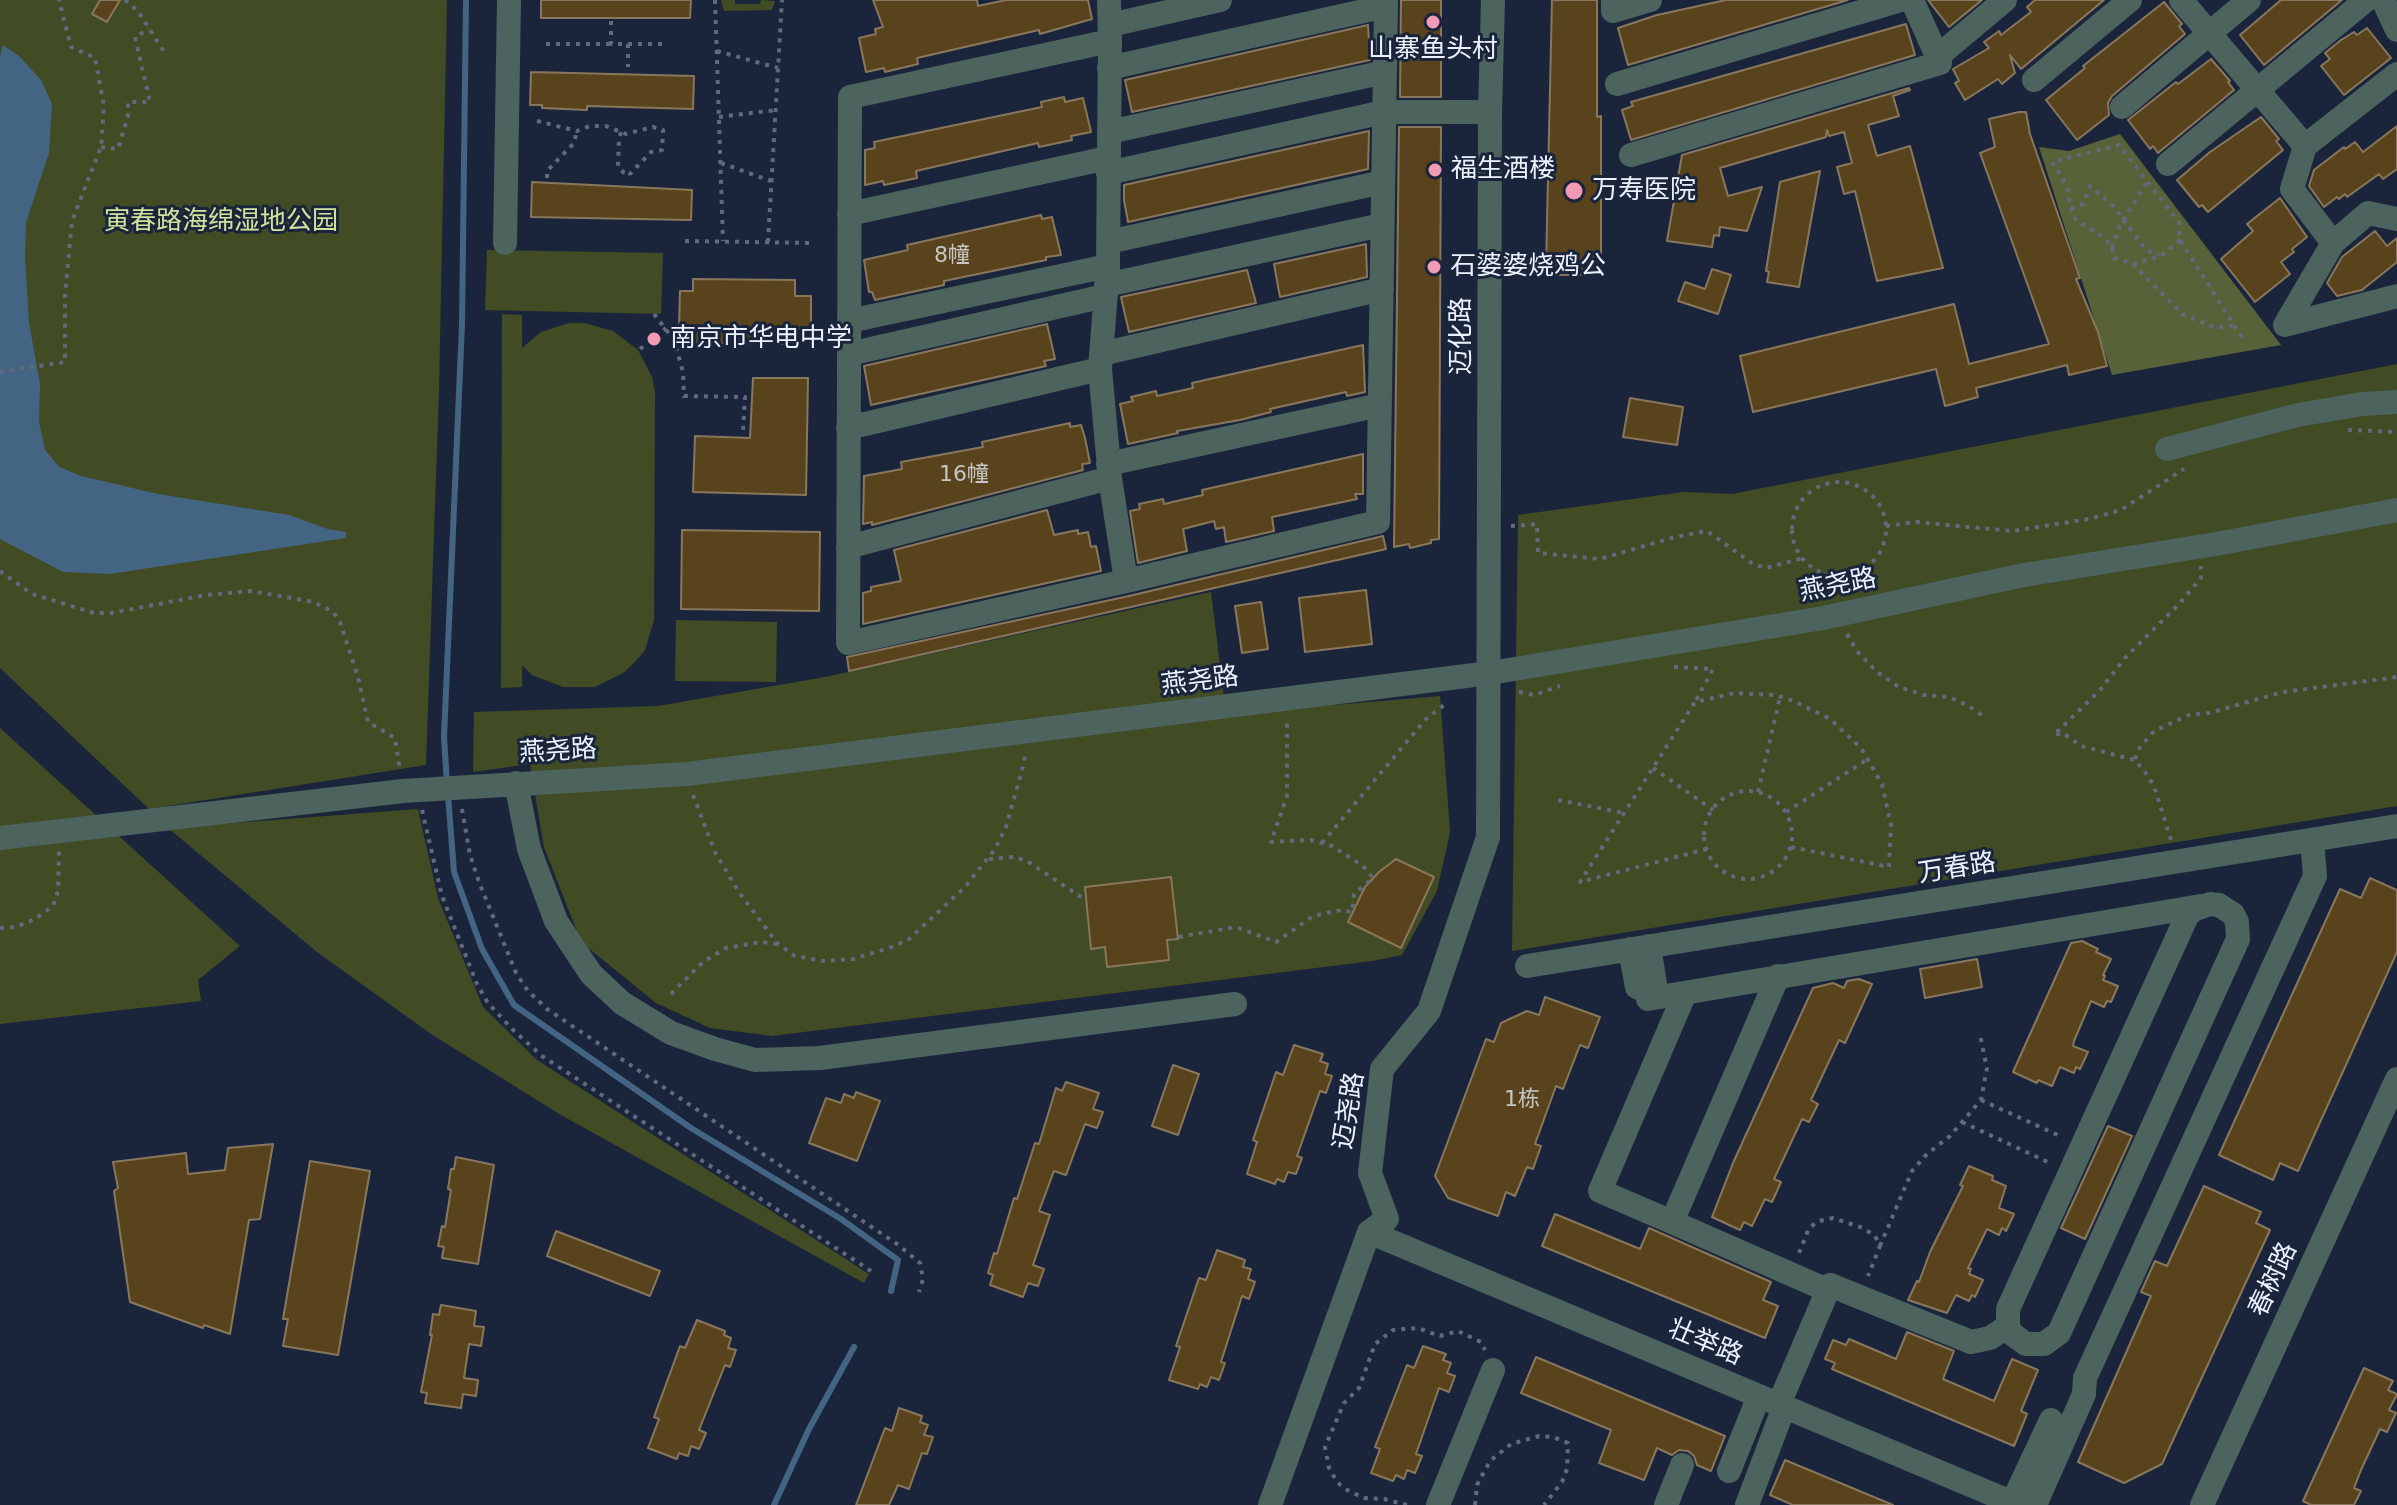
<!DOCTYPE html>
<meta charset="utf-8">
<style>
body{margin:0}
canvas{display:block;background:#1a253b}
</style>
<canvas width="2397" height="1505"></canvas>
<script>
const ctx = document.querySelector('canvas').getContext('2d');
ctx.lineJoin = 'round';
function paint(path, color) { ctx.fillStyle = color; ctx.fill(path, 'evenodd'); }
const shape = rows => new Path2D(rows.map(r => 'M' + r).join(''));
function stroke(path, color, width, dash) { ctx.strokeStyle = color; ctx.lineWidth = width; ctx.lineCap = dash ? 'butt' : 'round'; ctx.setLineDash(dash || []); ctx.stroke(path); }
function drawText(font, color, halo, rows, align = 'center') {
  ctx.font = font + ' "DejaVu Sans","Noto Sans SC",sans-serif'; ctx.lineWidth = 6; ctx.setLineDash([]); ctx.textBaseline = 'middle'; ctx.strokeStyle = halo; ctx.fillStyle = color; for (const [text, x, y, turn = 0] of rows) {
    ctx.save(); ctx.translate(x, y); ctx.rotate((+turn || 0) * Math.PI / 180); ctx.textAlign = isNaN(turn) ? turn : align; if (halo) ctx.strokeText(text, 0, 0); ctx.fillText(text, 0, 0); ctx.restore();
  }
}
paint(shape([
 [0,0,447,0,439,389,426,765,149,809,0,668],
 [721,0,735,0,735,4,760,4,761,0,775,1,772,10,724,11],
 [487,250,663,253,661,314,485,310],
 [502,314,522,315,522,348,541,332,569,323,584,323,613,331,638,350,652,377,655,392,654,620,645,650,635,662,623,673,595,687,563,687,532,675,522,665,522,687,501,688],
 [2397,364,2397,806,1512,951,1518,515,1683,492,1732,494],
 [1211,592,1226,714,1440,696,1450,832,1437,891,1402,955,1372,961,772,1036,710,1028,656,1003,581,942,544,847,530,764,473,772,474,712,658,706,825,677],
 [676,620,777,622,776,682,675,681],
 [0,728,240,946,198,980,201,1001,0,1024],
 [418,809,438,898,483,1007,537,1060,869,1274,864,1283,561,1115,431,1034,317,952,168,828]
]), '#414b24');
paint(shape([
 [2120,134,2281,345,2112,375,2039,147,2069,151]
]), '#576239');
paint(shape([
 [3,45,19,56,41,80,52,104,49,153,26,223,25,257,29,323,40,384,39,421,45,450,59,467,81,476,158,494,289,515,328,529,346,532,346,538,110,574,63,572,0,539,0,56]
]), '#436583');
stroke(shape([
 [447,784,444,737,462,325,466,0],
 [448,795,454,872,482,949,514,1005,691,1128,841,1219,898,1260,891,1291],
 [774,1505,809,1429,854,1347]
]), '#436583', 6);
const building = shape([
 [100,0,120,0,107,22,92,14,100,0],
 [541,0,691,0,690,18,541,18,541,0],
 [873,0,977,0,978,6,1006,0,1088,0,1092,19,1040,34,1039,30,917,58,918,64,885,72,884,68,866,72,859,38,876,34,875,29,883,27,873,0],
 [1401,0,1441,0,1441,97,1400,97,1401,0],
 [1552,0,1597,0,1597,117,1601,116,1601,275,1550,275,1550,267,1546,267,1552,0],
 [1726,0,1848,0,1628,65,1618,28,1657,15,1726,0],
 [1928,0,1982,0,1949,27,1928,0],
 [2035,0,2104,0,2021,69,2010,55,2015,73,2002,84,1998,79,1965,100,1955,83,1959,81,1953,69,1989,48,1984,42,1999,31,2001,35,2031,12,2027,7,2035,0],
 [2281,0,2342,0,2264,65,2240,35,2281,0],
 [2164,2,2182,24,2179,26,2185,34,2112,96,2108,103,2109,115,2077,140,2046,100,2085,68,2083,66,2164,2],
 [1906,24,1915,55,1631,140,1622,110,1633,106,1631,102,1906,24],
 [1368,25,1370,60,1132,112,1125,80,1368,25],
 [2367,28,2391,58,2344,95,2321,66,2330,59,2325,53,2341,40,2354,32,2357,35,2367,28],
 [2211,59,2230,81,2228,82,2234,90,2158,153,2153,146,2150,149,2128,120,2176,82,2178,84,2211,59],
 [531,72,694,76,693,109,587,106,587,110,542,108,542,105,530,105,531,72],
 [1909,88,1910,90,1893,96,1899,116,1868,125,1877,156,1910,146,1943,268,1877,281,1855,191,1844,194,1837,167,1852,163,1844,132,1829,136,1827,130,1826,137,1720,168,1728,196,1762,187,1747,231,1720,227,1719,236,1714,235,1712,247,1667,241,1682,155,1909,88],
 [1064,97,1065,102,1083,98,1091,132,1071,136,1072,140,1039,147,1038,143,916,171,917,178,884,185,883,181,865,185,865,150,875,148,874,142,1042,107,1041,102,1064,97],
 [2019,112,2026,112,2030,134,2080,278,2076,279,2098,332,2107,366,2069,375,2067,365,1976,388,1978,397,1945,406,1936,369,1753,412,1740,356,1954,304,1969,364,2049,344,1980,153,1995,147,1989,119,2019,112],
 [2261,117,2279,139,2276,141,2283,150,2208,212,2202,205,2199,207,2177,180,2210,152,2261,117],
 [2397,126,2397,169,2383,179,2379,174,2347,197,2345,194,2339,199,2337,197,2324,207,2309,186,2314,170,2344,147,2345,149,2355,142,2363,152,2397,126],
 [1399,127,1441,127,1439,539,1431,540,1431,543,1410,548,1409,544,1394,547,1399,127],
 [1369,131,1368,169,1128,222,1124,200,1124,185,1369,131],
 [1820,171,1799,287,1767,282,1769,272,1766,271,1780,182,1820,171],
 [532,182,692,190,691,220,531,217,532,182],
 [2280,198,2307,237,2292,249,2294,252,2281,262,2290,274,2255,302,2221,259,2253,231,2247,224,2280,198],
 [1041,215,1042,219,1052,217,1061,255,1046,257,1046,260,944,281,944,285,875,300,872,292,869,292,864,260,908,250,907,245,1041,215],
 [2375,231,2387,246,2397,238,2397,262,2362,290,2337,296,2327,283,2342,257,2375,231],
 [1366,244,1367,277,1280,297,1274,264,1366,244],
 [1712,269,1731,275,1718,314,1678,301,1685,282,1705,289,1712,269],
 [1247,270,1256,303,1129,332,1121,297,1247,270],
 [693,279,795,280,795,296,811,296,811,329,796,329,796,344,693,343,693,329,679,329,680,291,693,291,693,279],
 [1047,324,1055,359,1044,361,1046,366,871,405,864,366,1047,324],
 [1363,345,1365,392,1347,396,1346,392,1270,409,1271,412,1240,420,1177,431,1178,433,1128,444,1120,404,1133,401,1131,397,1156,391,1157,396,1193,388,1192,383,1363,345],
 [753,378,808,378,806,495,693,492,695,436,750,438,753,378],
 [1630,398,1683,407,1677,445,1623,437,1630,398],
 [1070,423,1070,427,1081,425,1085,438,1090,463,1082,464,1083,470,872,525,872,522,863,524,864,476,902,469,901,462,983,447,982,442,1070,423],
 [1363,454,1363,494,1355,494,1357,499,1272,517,1274,531,1226,542,1224,527,1216,529,1214,521,1183,529,1187,551,1138,563,1130,511,1140,509,1139,504,1163,499,1164,504,1203,495,1202,490,1363,454],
 [1047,510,1054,535,1078,530,1078,534,1088,532,1091,547,1096,546,1101,571,863,624,863,593,871,591,871,587,901,581,894,550,1047,510],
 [682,530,820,532,819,611,681,609,682,530],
 [1383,536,1386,549,849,671,847,657,1129,596,1383,536],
 [1366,590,1372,644,1305,652,1299,598,1366,590],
 [1261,602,1268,649,1242,653,1235,606,1261,602],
 [1396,859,1434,877,1401,948,1348,922,1365,887,1379,872,1396,859],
 [1171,877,1178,939,1167,940,1169,960,1107,967,1105,947,1091,949,1085,887,1171,877],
 [2370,878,2397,890,2397,952,2298,1171,2280,1163,2273,1180,2219,1155,2340,889,2361,898,2370,878],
 [2082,941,2098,949,2096,952,2111,959,2103,975,2105,976,2103,980,2118,986,2111,1002,2107,1001,2104,1007,2091,1001,2074,1041,2073,1046,2088,1052,2080,1069,2076,1067,2074,1073,2060,1067,2052,1086,2038,1080,2037,1083,2013,1072,2071,943,2082,941],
 [1977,959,1982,987,1925,998,1920,969,1977,959],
 [1859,979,1872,984,1845,1043,1839,1040,1811,1100,1818,1104,1809,1122,1802,1119,1774,1179,1781,1182,1772,1202,1765,1199,1752,1226,1744,1222,1740,1230,1712,1217,1733,1163,1813,988,1833,983,1844,988,1847,981,1859,979],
 [1545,997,1600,1017,1588,1048,1580,1045,1563,1089,1556,1086,1535,1144,1541,1146,1533,1169,1527,1167,1515,1196,1506,1192,1498,1216,1448,1198,1435,1176,1486,1039,1494,1042,1501,1023,1527,1011,1539,1015,1545,997],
 [1294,1045,1323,1054,1320,1061,1328,1064,1325,1074,1332,1076,1326,1093,1320,1091,1297,1156,1302,1158,1296,1174,1288,1172,1284,1182,1277,1179,1275,1184,1247,1174,1257,1142,1253,1140,1276,1072,1283,1075,1294,1045],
 [1173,1065,1199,1074,1178,1135,1152,1126,1173,1065],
 [1066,1082,1099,1093,1093,1109,1103,1112,1097,1128,1085,1124,1066,1175,1054,1171,1039,1211,1050,1215,1033,1265,1044,1269,1038,1286,1028,1283,1023,1297,990,1285,993,1275,988,1273,994,1253,997,1254,1014,1198,1017,1199,1035,1143,1039,1144,1056,1088,1062,1091,1066,1082],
 [856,1092,880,1101,857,1161,809,1143,826,1098,841,1103,844,1094,854,1098,856,1092],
 [2108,1126,2132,1136,2085,1239,2061,1228,2108,1126],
 [273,1144,260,1219,249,1220,230,1334,204,1325,203,1328,130,1302,114,1191,118,1188,113,1162,186,1153,188,1174,225,1170,228,1148,273,1144],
 [456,1157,494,1165,478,1264,442,1258,444,1247,438,1246,442,1226,445,1227,451,1190,448,1189,451,1169,454,1169,456,1157],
 [310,1161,370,1171,338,1355,283,1346,288,1319,283,1319,310,1161],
 [1969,1166,1993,1176,1992,1180,2006,1186,1999,1208,2014,1214,2006,1231,2002,1228,1999,1235,1987,1229,1968,1268,1971,1269,1969,1274,1983,1280,1975,1297,1972,1295,1969,1301,1956,1295,1947,1313,1908,1300,1917,1281,1919,1282,1930,1252,1963,1186,1960,1185,1969,1166],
 [2204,1186,2261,1212,2256,1223,2270,1230,2162,1464,2124,1483,2078,1462,2151,1296,2141,1292,2155,1261,2167,1266,2204,1186],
 [1555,1214,1640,1249,1649,1228,1771,1282,1763,1300,1778,1306,1765,1338,1542,1246,1555,1214],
 [556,1231,660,1271,650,1296,547,1256,556,1231],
 [1217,1250,1245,1260,1243,1267,1251,1269,1248,1279,1255,1282,1249,1299,1242,1296,1221,1362,1225,1363,1219,1380,1211,1377,1207,1387,1200,1384,1198,1389,1169,1380,1180,1347,1176,1346,1199,1278,1206,1280,1217,1250],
 [441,1305,476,1311,474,1326,484,1327,481,1346,469,1344,464,1378,478,1380,476,1396,463,1394,461,1408,425,1403,427,1393,421,1392,432,1335,430,1335,433,1314,439,1315,441,1305],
 [697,1320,725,1331,724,1335,731,1338,728,1348,736,1350,730,1367,725,1365,699,1430,706,1433,699,1449,691,1446,688,1456,679,1453,677,1459,648,1448,659,1419,654,1417,680,1346,685,1348,697,1320],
 [1907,1332,1954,1351,1943,1379,1994,1401,2012,1359,2038,1370,2021,1411,2027,1414,2014,1446,1832,1369,1835,1363,1825,1359,1833,1340,1846,1345,1849,1339,1896,1359,1907,1332],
 [1423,1346,1446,1354,1443,1360,1451,1363,1447,1373,1455,1376,1449,1392,1439,1388,1416,1454,1422,1456,1415,1473,1407,1470,1404,1479,1396,1475,1393,1481,1371,1473,1380,1449,1375,1447,1407,1365,1414,1368,1423,1346],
 [1536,1357,1725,1436,1711,1471,1697,1465,1694,1456,1688,1451,1679,1450,1672,1455,1657,1448,1644,1480,1599,1463,1611,1430,1521,1393,1536,1357],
 [2364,1368,2393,1381,2388,1390,2397,1394,2389,1410,2396,1413,2387,1432,2380,1429,2361,1470,2354,1488,2361,1491,2354,1505,2311,1505,2303,1501,2364,1368],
 [899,1408,922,1416,920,1422,928,1425,924,1435,933,1437,927,1454,922,1453,909,1489,898,1485,889,1505,856,1505,885,1428,892,1431,899,1408],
 [1785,1460,1893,1505,1793,1505,1770,1495,1785,1460]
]);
paint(building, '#59431c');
stroke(building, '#88775c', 2);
stroke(shape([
 [125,0,138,11,166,55],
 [715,0,723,241],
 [611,21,611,44,628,44,628,67],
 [546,44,611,44],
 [628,44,665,44],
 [717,51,778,68],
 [719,117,776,110],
 [537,121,577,131,590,126,606,126,626,134,653,127,663,130,662,150,651,152,630,174,630,181],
 [621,132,619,139,618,166,623,172,630,174],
 [101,147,118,149,128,116,128,102,150,102,135,37,149,29],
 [721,163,771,181],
 [547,178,547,171,574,143,577,131],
 [2071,209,2083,204,2090,186,2113,206,2146,250,2159,255],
 [2180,240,2161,256,2133,264,2114,258,2112,248,2105,238,2076,220,2071,209,2067,186,2052,162,2119,145,2179,222,2180,240,2244,341],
 [685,241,813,243],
 [768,242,782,0],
 [2112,248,2120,225,2147,182],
 [2133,264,2182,314,2216,328,2234,325],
 [654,314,674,340,683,372,684,396,745,397,743,432],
 [640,349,666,328],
 [0,372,65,362,65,295,72,221,101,147,104,106,95,58,71,47,59,0],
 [2348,430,2397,432],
 '1792 529a47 47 0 1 1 94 0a47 47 0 1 1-94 0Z',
 [1511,526,1537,524,1538,553,1600,559,1675,537,1707,531,1753,564,1766,568,1803,558],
 [1886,526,1916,522,2012,531,2089,519,2121,510,2184,469],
 [0,571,32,594,94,613,111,613,206,595,251,591,314,602,333,612,340,622,358,677,368,722,395,738,400,770],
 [1847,634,1857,651,1877,672,1899,687,1924,695,1949,697,1969,706,1986,718],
 [1674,667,1713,669,1695,702],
 [1519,692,1534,695,1560,686],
 [2135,759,2140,747,2154,731,2189,715,2209,713,2283,692,2397,677],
 [1653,768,1713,810],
 '1704 835a44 44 0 1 1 88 0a44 44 0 1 1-88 0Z',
 [1758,792,1780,697],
 [693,795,715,852,738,891,778,944,795,956,824,961,853,959,892,947,909,939,965,887,995,849,1006,827,1024,763,1025,752],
 [1558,800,1624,813],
 [462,809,470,855,479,882,516,973,528,991,547,1009,897,1244,920,1263,923,1279,919,1292],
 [422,810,442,896,477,984,488,1003,513,1030,542,1056,871,1271],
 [1786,812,1868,759],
 [2171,840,2156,792,2149,777,2135,760,2081,746,2063,733,2054,735,2100,690,2125,658,2179,604,2201,578,2201,566],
 [1322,843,1426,719,1448,702],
 [1707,849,1580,882,1695,702,1735,693,1775,695,1794,701,1830,719,1861,748,1882,784,1891,825,1889,867,1791,847],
 [989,859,1013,857,1027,861,1084,899],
 [0,928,16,927,35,919,53,906,58,891,59,851],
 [1179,937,1236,927,1276,942,1313,916,1341,910,1352,912,1354,894,1373,878,1363,866,1332,846,1311,840,1271,842,1287,796,1287,721],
 [671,994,703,962,726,948,761,942,778,944],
 [1981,1100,2062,1137],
 [1962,1122,2050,1163],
 [1880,1246,1912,1171,1927,1154,1950,1136,1981,1100,1987,1068,1980,1035],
 [1799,1253,1809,1228,1819,1221,1833,1218,1863,1228,1875,1236,1880,1246,1868,1276],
 [1407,1505,1384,1499,1364,1498,1345,1489,1337,1482,1329,1468,1325,1447,1344,1403,1359,1388,1375,1344,1393,1330,1418,1328,1440,1336,1458,1331,1481,1342,1485,1350],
 [1475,1505,1477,1485,1490,1461,1511,1444,1539,1436,1553,1437,1568,1443,1567,1469,1562,1482,1544,1505]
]), '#616a7d', 4, [4, 6]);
stroke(shape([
 [1109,0,1110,41,1108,266,1100,369,1110,478,1126,581,848,643,850,97,1110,41],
 [1613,0,1613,11,1650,0],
 [2181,0,2305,146,2292,189,2333,243],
 [2383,0,2397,30],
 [1110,25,1220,0],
 [1937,57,2005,0],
 [1109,68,1386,6],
 [2034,80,2130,0],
 [1617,84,1901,0],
 [2122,107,2249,0],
 [1109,132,1385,72],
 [2305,146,2397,74],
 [1631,155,1940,63,1912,0],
 [2168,164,2366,0],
 [1108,173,1384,112,1490,112],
 [849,214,1108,158],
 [2397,219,2368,213,2333,243,2285,325,2397,296],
 [1108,242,1383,182],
 [505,243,509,0],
 [1106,285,1382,225],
 [849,321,1108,266],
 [849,354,1105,296],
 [1101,354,1382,289],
 [848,428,1100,369],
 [2167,449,2298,415,2362,404,2397,402],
 [1108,464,1380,405],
 [848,547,1110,478],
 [1126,581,1378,522,1386,0],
 [516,783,529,849,556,921,591,974,622,1003,671,1033,715,1049,755,1060,820,1058,1235,1004],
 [0,838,403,791,687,774,1490,673,1823,618,2024,575,2216,544,2397,510],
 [2210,904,2219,905,2233,914,2237,922,2238,939,2059,1333,2044,1344,2026,1344,2012,1334,2008,1326,2008,1309,2187,916,2193,910,2210,904],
 [1649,946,1655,984,1647,991,1648,999,2201,906],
 [1630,949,1637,987,1647,991],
 [1527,966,2397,826],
 [1685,993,1600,1191,1672,1222,1778,976],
 [1672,1222,1827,1290],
 [1369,1232,2018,1505],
 [1779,1404,1830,1285,1971,1342,1990,1338,2008,1326],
 [1729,1471,1759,1396],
 [2012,1503,2051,1420],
 [1270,1505,1369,1232,1387,1219,1370,1173,1382,1069,1429,1011,1488,837,1490,112,1493,0],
 [1438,1505,1493,1370],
 [1666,1505,1682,1465],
 [1747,1505,1784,1407],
 [2035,1505,2084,1394,2085,1378,2315,876,2312,840],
 [2202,1505,2397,1079]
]), '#4c635e', 24);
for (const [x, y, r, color] of [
 [1433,22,8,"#f19ab4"],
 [1435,170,8,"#f19ab4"],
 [1574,191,10,"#f19ab4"],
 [1434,267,8,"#f19ab4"],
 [654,339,8,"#f19ab4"]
]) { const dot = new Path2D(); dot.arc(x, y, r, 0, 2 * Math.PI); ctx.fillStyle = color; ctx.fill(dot); stroke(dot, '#1a253b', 3); }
drawText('22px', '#c6c6c6', null, [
 ["8幢",952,256],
 ["16幢",964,475],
 ["1栋",1522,1100]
]);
drawText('26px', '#ebf2fe', '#1a253b', [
 ["山寨鱼头村",1433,50,"center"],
 ["福生酒楼",1451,170],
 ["万寿医院",1592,191],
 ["石婆婆烧鸡公",1450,267],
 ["南京市华电中学",670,339]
], 'left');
drawText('26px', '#d0e39d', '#1a253b', [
 ["寅春路海绵湿地公园",221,222]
]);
drawText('26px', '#ebf2fe', '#1a253b', [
 ["迈化路",1462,336,-90],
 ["燕尧路",1838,586,-11],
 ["燕尧路",1200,682,-7],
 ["燕尧路",558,752,-3],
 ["万春路",1957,869,-9],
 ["迈尧路",1350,1111,-81],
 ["春树路",2274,1280,-65],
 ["壮举路",1705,1343,23]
]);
</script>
